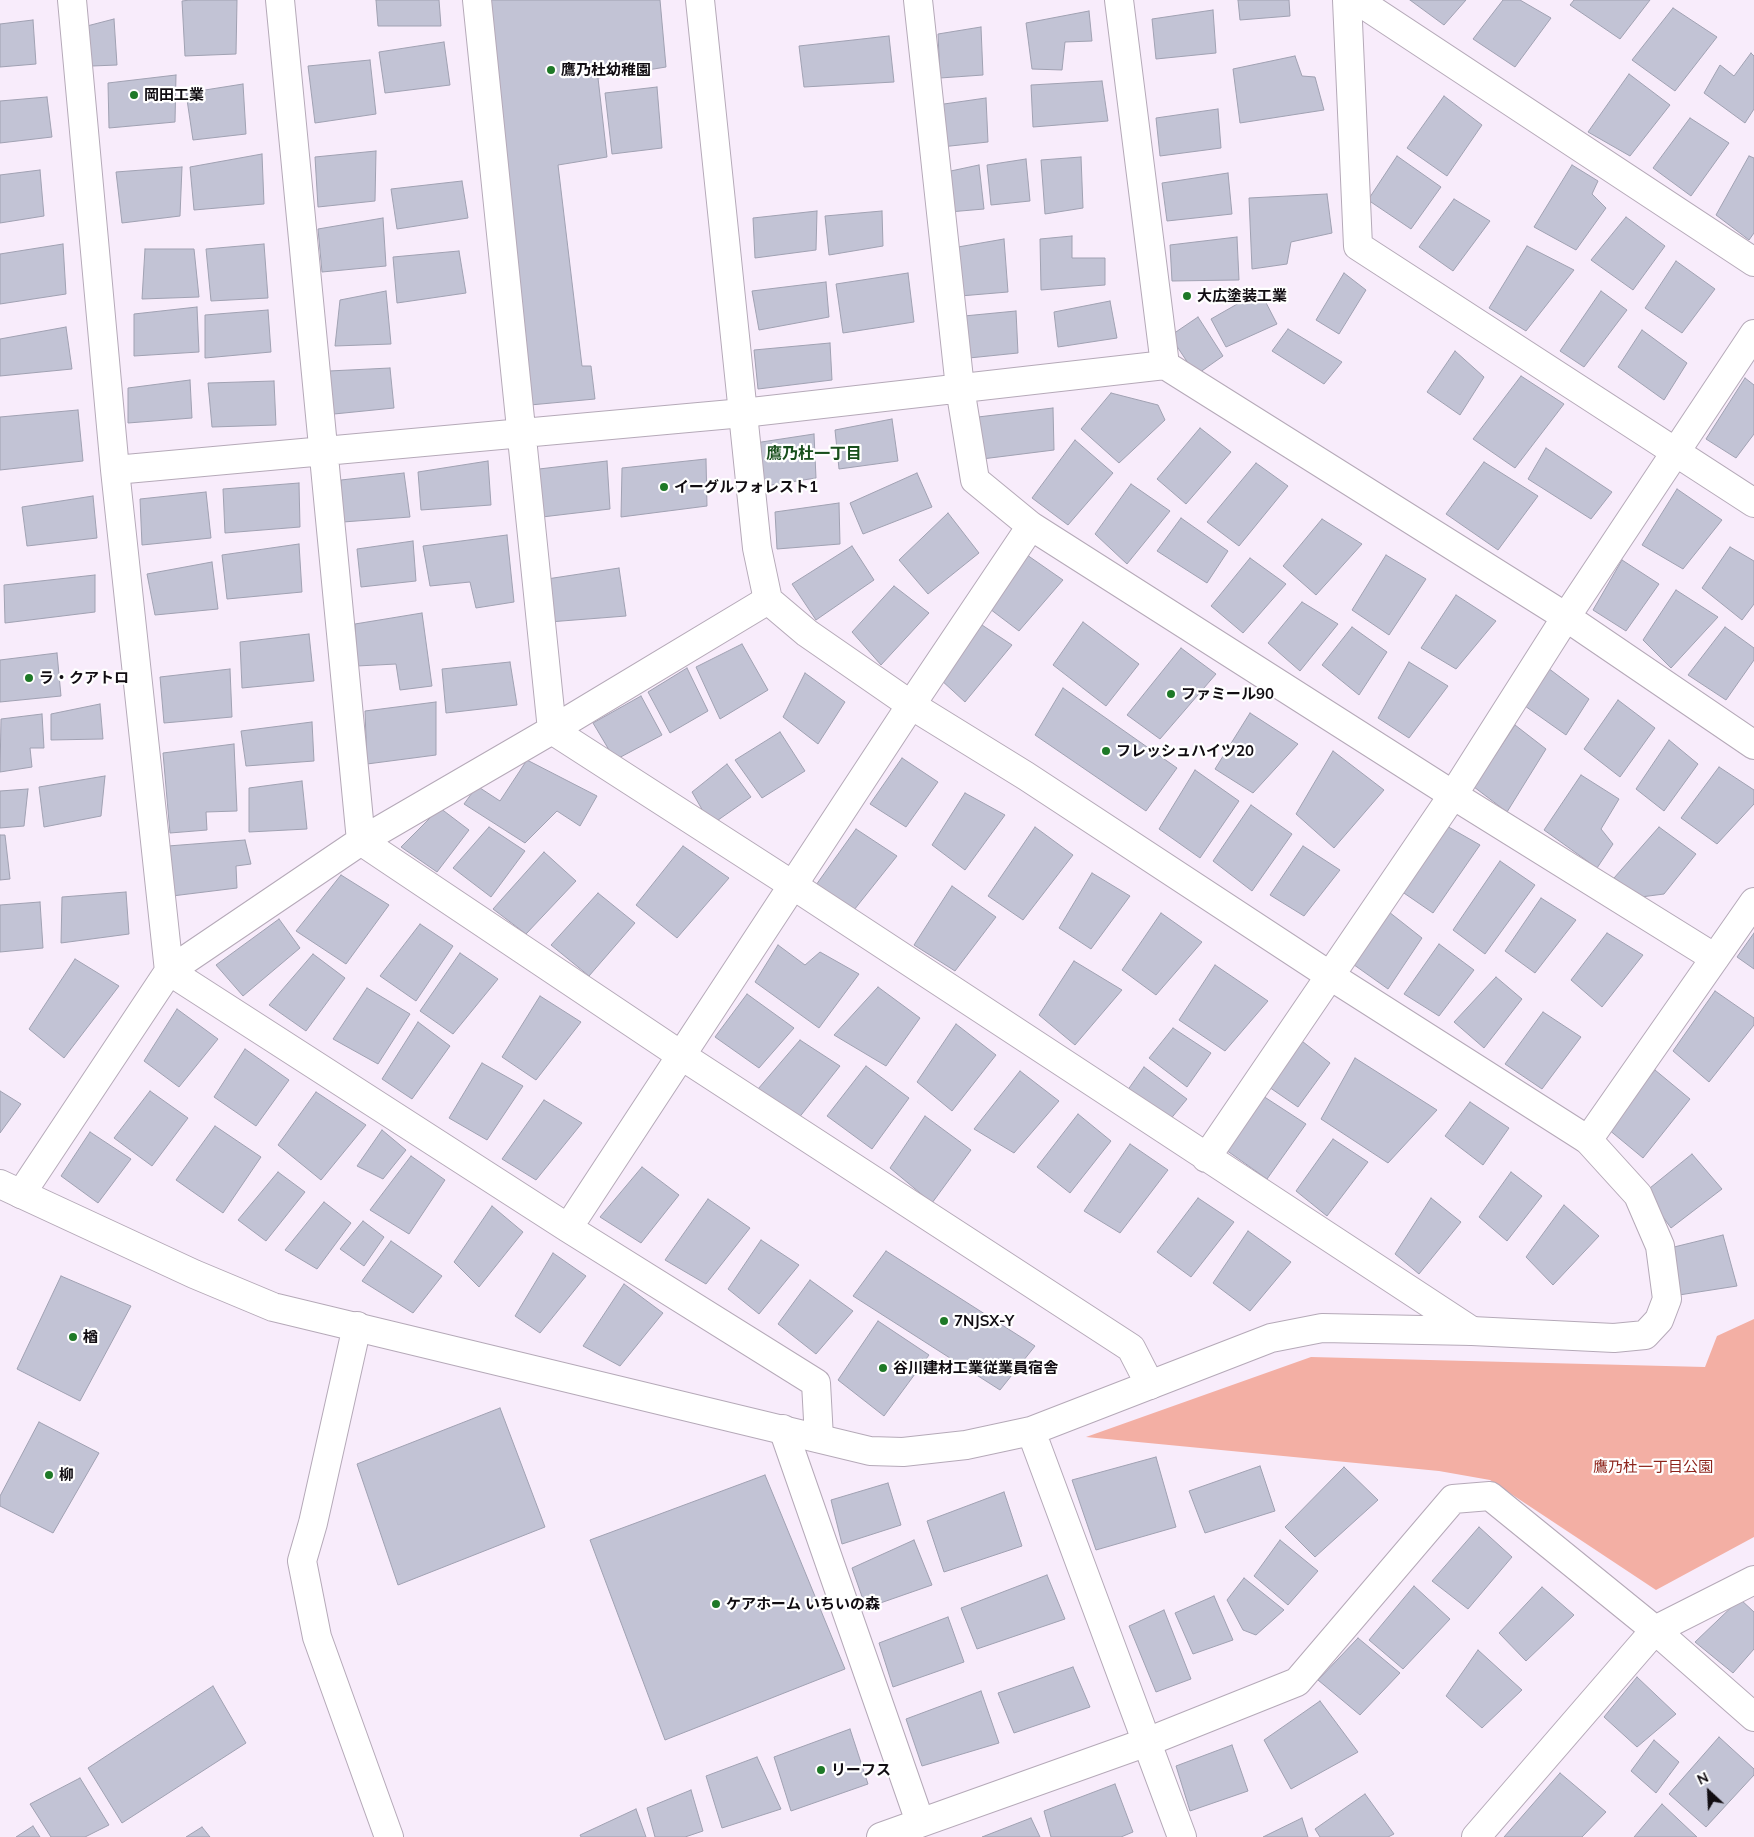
<!DOCTYPE html>
<meta charset="utf-8">
<style>
body{margin:0}
#map{position:relative;width:1754px;height:1837px;overflow:hidden;background:#f8ecfb;font-family:Mulish,sans-serif}
canvas{display:block}
.north{position:absolute;left:1684px;top:1767px;width:50px;height:50px;-webkit-text-stroke:4px #fff;paint-order:stroke;rotate:335deg;font-size:14px;font-weight:700;line-height:20px;text-align:center;color:#110d12}
.north::after{content:'';display:block;margin:auto;width:18px;height:22px;background:#110d12;clip-path:polygon(50% 0,100% 100%,50% 72%,0 100%)}
</style>
<div id="map">
<canvas width="1754" height="1837"></canvas>
<div class="north">N</div>
</div>
<script>
const ctx = document.querySelector('canvas').getContext('2d');
ctx.lineJoin = 'round';
function paint(path, color) { ctx.fillStyle = color; ctx.fill(path, 'evenodd'); }
const shape = rows => new Path2D(rows.map(r => 'M' + r).join(''));
function stroke(path, color, width, dash) { ctx.strokeStyle = color; ctx.lineWidth = width; ctx.lineCap = dash ? 'butt' : 'round'; ctx.setLineDash(dash || []); ctx.stroke(path); }
function drawText(font, color, halo, rows, align = 'center') {
  ctx.font = font + ' Mulish,"Noto Sans JP",sans-serif'; ctx.lineWidth = 4.5; ctx.setLineDash([]); ctx.textBaseline = 'middle'; ctx.strokeStyle = halo; ctx.fillStyle = color; for (const [text, x, y, turn = 0] of rows) {
    ctx.save(); ctx.translate(x, y); ctx.rotate((+turn || 0) * Math.PI / 180); ctx.textAlign = isNaN(turn) ? turn : align; if (halo) ctx.strokeText(text, 0, 0); ctx.fillText(text, 0, 0); ctx.restore();
  }
}
paint(shape([
 [1754,1319,1754,1537,1656,1590,1490,1480,1439,1471,1086,1437,1311,1357,1705,1367,1717,1336]
]), '#f3afa4');
const building = shape([
 [190,0,237,0,236,54,185,56,182,1,190,0],
 [376,0,439,0,441,26,378,26,376,0],
 [491,0,660,0,666,67,598,78,607,157,558,165,582,366,591,366,595,399,530,405,491,0],
 [1238,0,1289,0,1290,16,1240,20,1238,0],
 [1410,0,1466,0,1444,25,1410,0],
 [1503,0,1520,0,1551,18,1515,67,1473,39,1503,0],
 [1574,0,1650,0,1620,39,1570,5,1574,0],
 [1673,8,1717,37,1675,91,1632,60,1673,8],
 [1213,10,1216,53,1156,59,1152,19,1213,10],
 [1089,11,1092,41,1065,42,1062,70,1032,69,1026,23,1089,11],
 [114,19,117,65,92,66,87,26,114,19],
 [33,20,36,64,0,67,0,24,33,20],
 [981,27,983,75,940,78,938,34,981,27],
 [889,36,894,82,804,87,799,46,889,36],
 [444,42,450,85,385,93,379,52,444,42],
 [1751,53,1754,56,1754,109,1745,123,1704,93,1720,65,1734,76,1751,53],
 [1295,56,1302,76,1315,77,1324,110,1240,123,1233,69,1295,56],
 [370,60,376,114,315,123,308,66,370,60],
 [1629,74,1670,105,1630,156,1588,132,1629,74],
 [176,75,175,122,109,128,108,83,176,75],
 [1102,81,1108,121,1033,127,1031,85,1102,81],
 [243,84,246,134,193,140,186,93,243,84],
 [657,87,662,148,612,154,605,93,657,87],
 [1444,96,1482,125,1447,176,1407,148,1444,96],
 [47,97,52,137,0,143,0,101,47,97],
 [986,98,988,142,941,147,937,105,986,98],
 [1218,109,1221,148,1160,156,1156,118,1218,109],
 [1690,118,1729,143,1691,196,1653,168,1690,118],
 [376,151,375,201,318,207,315,157,376,151],
 [262,154,264,204,194,210,190,167,262,154],
 [1397,156,1441,187,1411,229,1368,200,1397,156],
 [1749,156,1754,158,1754,233,1749,240,1716,215,1749,156],
 [1081,157,1083,208,1045,214,1041,160,1081,157],
 [1026,159,1030,201,991,205,987,165,1026,159],
 [979,165,984,209,949,212,946,172,979,165],
 [1572,165,1598,181,1592,194,1606,208,1576,250,1534,227,1572,165],
 [182,167,180,216,122,223,116,172,182,167],
 [40,170,44,216,0,223,0,175,40,170],
 [1228,173,1232,214,1167,221,1162,183,1228,173],
 [462,181,468,218,397,229,391,189,462,181],
 [1327,194,1332,233,1291,242,1287,264,1252,269,1249,198,1327,194],
 [1454,199,1490,221,1453,271,1419,247,1454,199],
 [817,211,816,250,755,258,753,218,817,211],
 [882,211,883,246,829,255,825,216,882,211],
 [1626,217,1665,246,1633,290,1591,260,1626,217],
 [383,218,386,266,322,272,318,229,383,218],
 [1072,236,1072,258,1105,258,1105,285,1041,290,1040,239,1072,236],
 [1237,237,1239,280,1172,281,1170,245,1237,237],
 [1004,239,1008,292,960,296,958,247,1004,239],
 [63,244,66,294,0,304,0,254,63,244],
 [264,244,268,298,211,301,206,249,264,244],
 [1527,246,1574,270,1526,331,1489,308,1527,246],
 [145,249,194,249,199,297,142,299,145,249],
 [459,251,466,293,397,303,393,257,459,251],
 [1676,261,1715,289,1682,333,1645,308,1676,261],
 [908,273,914,322,843,333,836,284,908,273],
 [1344,273,1366,290,1339,334,1316,320,1344,273],
 [826,282,829,317,759,330,752,291,826,282],
 [386,291,391,344,335,346,340,300,386,291],
 [1260,291,1277,324,1226,347,1211,319,1260,291],
 [1601,291,1627,310,1584,367,1560,351,1601,291],
 [1110,301,1117,338,1058,347,1054,312,1110,301],
 [197,307,199,352,134,356,134,314,197,307],
 [268,310,271,352,205,358,205,315,268,310],
 [1016,311,1018,353,969,358,964,316,1016,311],
 [1198,317,1223,356,1196,375,1170,336,1198,317],
 [66,327,72,369,0,376,0,339,66,327],
 [1288,329,1342,362,1324,384,1272,351,1288,329],
 [1642,330,1687,363,1664,400,1618,367,1642,330],
 [830,343,832,380,758,389,754,350,830,343],
 [1455,351,1484,377,1460,415,1427,392,1455,351],
 [390,368,394,408,334,414,329,371,390,368],
 [1521,376,1564,404,1515,468,1473,439,1521,376],
 [1745,378,1754,385,1754,434,1736,458,1706,439,1745,378],
 [190,380,192,418,128,423,128,388,190,380],
 [274,381,276,425,212,427,208,383,274,381],
 [1111,393,1158,405,1165,420,1119,463,1081,429,1111,393],
 [1053,408,1054,450,982,459,978,417,1053,408],
 [78,410,83,461,0,470,0,417,78,410],
 [892,419,898,461,839,469,835,430,892,419],
 [1200,428,1231,452,1186,504,1157,479,1200,428],
 [814,434,816,478,759,487,755,443,814,434],
 [1075,440,1113,473,1068,525,1032,498,1075,440],
 [1546,448,1612,492,1591,519,1528,479,1546,448],
 [706,459,707,506,621,517,622,468,706,459],
 [488,461,491,505,421,510,418,472,488,461],
 [607,461,610,509,542,517,539,469,607,461],
 [1484,462,1538,496,1498,550,1446,514,1484,462],
 [1256,463,1288,486,1239,546,1207,522,1256,463],
 [404,473,410,517,343,522,341,480,404,473],
 [917,473,932,507,863,534,850,503,917,473],
 [299,483,300,527,225,533,223,489,299,483],
 [1131,484,1170,511,1127,564,1095,534,1131,484],
 [1677,489,1722,520,1683,569,1642,545,1677,489],
 [206,492,211,538,142,545,140,499,206,492],
 [93,496,97,538,27,546,22,507,93,496],
 [839,503,840,544,777,549,775,512,839,503],
 [948,513,979,553,928,594,899,560,948,513],
 [1181,518,1228,551,1207,583,1157,551,1181,518],
 [1322,519,1362,544,1316,595,1283,566,1322,519],
 [507,535,514,602,476,608,470,582,430,586,423,546,507,535],
 [413,541,416,581,361,587,357,549,413,541],
 [299,544,302,592,227,599,222,555,299,544],
 [852,546,874,580,816,620,792,584,852,546],
 [1730,547,1754,561,1754,604,1742,620,1702,588,1730,547],
 [1027,555,1063,580,1019,631,990,609,1027,555],
 [1386,555,1426,579,1389,635,1352,610,1386,555],
 [1250,558,1286,584,1243,633,1211,606,1250,558],
 [1622,560,1659,584,1626,631,1593,610,1622,560],
 [212,562,218,609,155,615,147,574,212,562],
 [619,568,626,616,549,622,547,579,619,568],
 [95,575,95,612,5,623,4,585,95,575],
 [894,586,929,613,881,665,852,632,894,586],
 [1676,590,1718,617,1671,668,1643,640,1676,590],
 [1456,595,1496,621,1456,669,1421,648,1456,595],
 [1302,602,1338,624,1300,671,1268,643,1302,602],
 [422,613,432,686,400,690,396,664,357,666,355,624,422,613],
 [1083,622,1139,664,1106,706,1053,665,1083,622],
 [982,625,1012,645,965,702,940,679,982,625],
 [1352,627,1387,652,1359,695,1322,665,1352,627],
 [1725,627,1754,648,1754,660,1726,700,1688,675,1725,627],
 [309,634,314,681,242,688,240,642,309,634],
 [742,644,768,690,720,719,696,667,742,644],
 [1181,648,1216,674,1160,739,1127,715,1181,648],
 [57,653,61,696,0,702,0,660,57,653],
 [510,662,517,705,446,713,442,669,510,662],
 [1409,662,1448,686,1409,738,1378,718,1409,662],
 [687,668,708,711,670,733,648,692,687,668],
 [1548,668,1589,699,1566,735,1525,706,1548,668],
 [230,669,232,717,164,723,160,677,230,669],
 [805,673,845,702,818,744,783,717,805,673],
 [1063,688,1177,768,1146,811,1035,735,1063,688],
 [641,696,662,735,615,760,593,723,641,696],
 [1618,700,1655,728,1620,777,1584,749,1618,700],
 [436,702,436,755,367,764,365,711,436,702],
 [100,704,103,739,51,740,51,714,100,704],
 [1250,713,1298,744,1253,793,1215,769,1250,713],
 [42,714,44,748,30,748,32,767,0,772,1,719,42,714],
 [312,722,314,761,246,766,241,731,312,722],
 [1515,725,1546,749,1507,812,1474,787,1515,725],
 [780,732,805,771,762,798,735,760,780,732],
 [1669,740,1698,764,1664,811,1636,789,1669,740],
 [234,744,237,811,206,812,207,830,170,833,163,753,234,744],
 [1333,751,1384,790,1334,848,1296,814,1333,751],
 [902,758,938,782,906,827,870,804,902,758],
 [527,760,597,796,580,826,557,811,525,843,464,804,477,786,500,801,527,760],
 [727,764,751,797,711,825,692,792,727,764],
 [1719,767,1754,790,1754,804,1717,844,1681,818,1719,767],
 [1195,770,1239,801,1200,858,1159,829,1195,770],
 [1581,775,1619,799,1601,829,1613,844,1597,868,1544,830,1581,775],
 [105,776,101,816,44,827,39,787,105,776],
 [302,781,307,829,249,832,249,788,302,781],
 [28,789,24,826,0,828,0,791,28,789],
 [965,793,1005,815,965,870,932,845,965,793],
 [1251,805,1292,834,1252,891,1213,861,1251,805],
 [440,808,469,830,437,872,401,847,440,808],
 [1445,825,1480,845,1433,913,1401,891,1445,825],
 [489,827,525,851,491,897,453,868,489,827],
 [1035,827,1073,855,1023,920,988,896,1035,827],
 [1659,827,1696,854,1664,894,1641,897,1614,878,1659,827],
 [856,829,897,856,854,910,816,885,856,829],
 [0,835,5,835,10,879,0,880,0,835],
 [245,840,251,864,236,866,237,888,172,896,168,846,245,840],
 [683,846,729,878,677,938,636,905,683,846],
 [1303,846,1340,870,1304,916,1270,895,1303,846],
 [544,852,576,881,526,934,493,909,544,852],
 [1500,861,1535,885,1485,954,1453,930,1500,861],
 [1092,873,1130,896,1091,949,1059,928,1092,873],
 [341,875,389,905,346,964,296,931,341,875],
 [952,886,996,917,955,971,914,945,952,886],
 [126,892,129,934,61,943,62,897,126,892],
 [598,893,635,923,589,976,551,945,598,893],
 [1541,898,1576,920,1535,973,1505,951,1541,898],
 [40,902,43,948,0,952,0,905,40,902],
 [1389,912,1422,938,1388,989,1350,962,1389,912],
 [1161,913,1202,942,1156,995,1122,970,1161,913],
 [279,919,300,948,243,996,216,965,279,919],
 [420,924,453,946,416,1001,380,976,420,924],
 [1607,933,1643,955,1602,1007,1571,980,1607,933],
 [1754,933,1754,969,1737,957,1754,933],
 [1439,944,1474,970,1439,1016,1404,994,1439,944],
 [778,945,805,965,820,952,859,974,819,1028,755,982,778,945],
 [460,953,498,979,453,1034,420,1011,460,953],
 [313,954,345,978,306,1031,269,1005,313,954],
 [75,959,119,986,64,1058,29,1029,75,959],
 [1074,961,1122,990,1075,1045,1039,1015,1074,961],
 [1215,965,1268,1001,1225,1051,1179,1020,1215,965],
 [1496,977,1522,999,1484,1048,1454,1022,1496,977],
 [878,987,920,1018,886,1066,834,1035,878,987],
 [367,988,410,1014,378,1064,333,1039,367,988],
 [1715,991,1754,1018,1754,1025,1709,1082,1673,1051,1715,991],
 [747,994,794,1028,759,1068,715,1037,747,994],
 [540,996,581,1022,536,1080,502,1057,540,996],
 [177,1009,218,1039,179,1087,144,1061,177,1009],
 [1543,1012,1581,1037,1542,1089,1505,1064,1543,1012],
 [418,1022,450,1046,412,1099,382,1079,418,1022],
 [956,1024,996,1055,952,1111,917,1082,956,1024],
 [1173,1028,1211,1053,1187,1087,1149,1058,1173,1028],
 [1298,1038,1330,1063,1298,1107,1266,1085,1298,1038],
 [800,1040,840,1066,798,1119,758,1089,800,1040],
 [245,1049,289,1080,256,1126,214,1097,245,1049],
 [1355,1058,1437,1110,1388,1163,1321,1119,1355,1058],
 [482,1063,523,1086,487,1140,449,1118,482,1063],
 [866,1066,909,1098,872,1149,827,1116,866,1066],
 [1144,1067,1187,1099,1169,1121,1127,1091,1144,1067],
 [1655,1070,1690,1099,1643,1158,1608,1129,1655,1070],
 [1020,1071,1059,1101,1014,1153,974,1129,1020,1071],
 [0,1091,21,1104,0,1133,0,1091],
 [150,1091,188,1118,152,1166,114,1138,150,1091],
 [316,1092,366,1125,321,1180,278,1145,316,1092],
 [1263,1096,1306,1124,1267,1179,1226,1150,1263,1096],
 [544,1100,582,1123,536,1180,502,1159,544,1100],
 [1470,1102,1509,1128,1483,1165,1445,1136,1470,1102],
 [1078,1114,1111,1141,1070,1193,1037,1167,1078,1114],
 [925,1116,971,1150,932,1203,890,1168,925,1116],
 [215,1126,261,1157,223,1213,176,1180,215,1126],
 [382,1130,406,1150,383,1179,357,1166,382,1130],
 [90,1132,131,1159,98,1203,61,1176,90,1132],
 [1333,1139,1368,1162,1327,1216,1296,1191,1333,1139],
 [1130,1144,1168,1170,1120,1233,1084,1211,1130,1144],
 [1692,1154,1722,1189,1671,1228,1645,1192,1692,1154],
 [411,1156,445,1180,409,1234,370,1210,411,1156],
 [642,1167,679,1195,641,1243,600,1217,642,1167],
 [278,1172,305,1192,266,1241,238,1220,278,1172],
 [1511,1172,1542,1196,1507,1241,1479,1217,1511,1172],
 [1198,1198,1234,1222,1191,1277,1157,1252,1198,1198],
 [1431,1198,1461,1222,1419,1274,1395,1254,1431,1198],
 [708,1199,750,1228,706,1284,665,1260,708,1199],
 [324,1202,351,1223,317,1269,285,1250,324,1202],
 [1564,1205,1599,1236,1553,1285,1526,1257,1564,1205],
 [492,1206,523,1232,479,1287,454,1262,492,1206],
 [363,1221,384,1237,364,1266,340,1249,363,1221],
 [1248,1231,1291,1262,1250,1311,1213,1283,1248,1231],
 [1723,1235,1737,1286,1679,1295,1670,1248,1723,1235],
 [761,1240,799,1265,759,1314,728,1289,761,1240],
 [391,1241,442,1276,413,1313,362,1281,391,1241],
 [886,1251,1035,1346,1000,1390,853,1296,886,1251],
 [553,1253,586,1276,540,1333,515,1316,553,1253],
 [61,1276,131,1306,80,1401,17,1369,61,1276],
 [810,1280,853,1311,816,1354,778,1324,810,1280],
 [624,1284,663,1313,620,1366,583,1346,624,1284],
 [878,1321,929,1355,884,1416,838,1380,878,1321],
 [500,1408,545,1527,398,1585,357,1464,500,1408],
 [39,1422,99,1453,53,1533,0,1506,0,1496,39,1422],
 [1156,1457,1176,1527,1096,1550,1072,1480,1156,1457],
 [1260,1466,1275,1511,1205,1533,1189,1491,1260,1466],
 [1344,1467,1378,1500,1315,1557,1285,1527,1344,1467],
 [765,1475,845,1669,665,1740,590,1540,765,1475],
 [888,1483,901,1525,842,1544,831,1500,888,1483],
 [1004,1492,1022,1546,944,1572,927,1521,1004,1492],
 [1479,1527,1512,1557,1468,1609,1432,1581,1479,1527],
 [914,1540,932,1585,866,1608,852,1568,914,1540],
 [1280,1540,1318,1571,1288,1605,1254,1576,1280,1540],
 [1047,1575,1065,1619,977,1649,961,1608,1047,1575],
 [1244,1578,1284,1610,1256,1635,1243,1630,1227,1600,1244,1578],
 [1414,1586,1450,1619,1403,1669,1369,1640,1414,1586],
 [1542,1587,1574,1615,1526,1661,1499,1633,1542,1587],
 [1214,1596,1233,1640,1193,1654,1175,1613,1214,1596],
 [1740,1599,1754,1612,1754,1649,1733,1673,1695,1642,1740,1599],
 [1164,1610,1191,1679,1156,1692,1129,1626,1164,1610],
 [948,1617,964,1662,893,1687,879,1643,948,1617],
 [1358,1638,1400,1673,1360,1715,1318,1680,1358,1638],
 [1478,1650,1522,1690,1482,1728,1446,1696,1478,1650],
 [1073,1667,1090,1707,1014,1733,998,1693,1073,1667],
 [1637,1677,1676,1714,1637,1747,1604,1717,1637,1677],
 [213,1686,246,1743,122,1823,88,1768,213,1686],
 [981,1691,999,1743,922,1766,906,1719,981,1691],
 [1320,1701,1358,1752,1291,1789,1264,1740,1320,1701],
 [850,1729,868,1784,791,1811,774,1757,850,1729],
 [1719,1737,1754,1769,1754,1775,1706,1827,1669,1794,1719,1737],
 [1654,1740,1679,1762,1656,1793,1631,1771,1654,1740],
 [1232,1745,1248,1791,1190,1811,1176,1766,1232,1745],
 [757,1757,781,1809,722,1828,706,1776,757,1757],
 [1560,1773,1606,1812,1582,1837,1504,1837,1560,1773],
 [80,1778,109,1825,85,1837,51,1837,30,1804,80,1778],
 [1115,1784,1133,1832,1121,1837,1051,1837,1044,1811,1115,1784],
 [691,1790,703,1831,685,1837,655,1837,647,1808,691,1790],
 [1365,1794,1394,1834,1388,1837,1320,1837,1315,1829,1365,1794],
 [1662,1804,1697,1837,1634,1837,1662,1804],
 [636,1809,646,1837,581,1837,580,1835,636,1809],
 [1031,1818,1040,1837,982,1837,1031,1818],
 [1302,1818,1308,1837,1263,1837,1302,1818],
 [33,1826,40,1837,16,1837,33,1826],
 [202,1827,210,1837,186,1837,202,1827]
]);
paint(building, '#c2c3d5');
stroke(building, '#a0a1b2', 1);
const minor = shape([
 [72,0,115,470,169,971],
 [280,0,361,841,682,1056,1131,1348,1150,1385],
 [477,0,552,730,794,886,1472,1331],
 [918,0,960,388,975,480,1031,526,1453,795,1715,958],
 [1119,0,1165,365,1566,617,1754,745],
 [1347,0,1358,246,1754,503],
 [1357,0,1754,262],
 [115,470,743,413,1165,365],
 [169,971,568,1228,816,1383,819,1438],
 [1588,1140,1754,902],
 [1206,1158,1453,795,1566,617,1754,334],
 [21,1194,169,971,361,841,552,730,768,600],
 [568,1228,911,705,1031,526],
 [357,1326,313,1523,302,1561,317,1637,389,1837],
 [783,1429,920,1822],
 [881,1837,1147,1742,1297,1682,1453,1499,1490,1496,1655,1630,1754,1717],
 [1476,1837,1655,1630,1754,1580]
]);
const tertiary = shape([
 [0,1184,194,1274,273,1307,870,1451,903,1452,966,1445,1031,1431,1271,1338,1322,1328,1472,1331,1614,1338,1645,1335,1659,1320,1667,1299,1660,1246,1638,1195,1588,1140,1329,975,1026,776,911,705,807,633,768,600,757,548,700,0],
 [1031,1431,1182,1837]
]);
stroke(minor, '#b5a9b8', 30);
stroke(tertiary, '#b5a9b8', 30);
stroke(minor, '#fff', 28);
stroke(tertiary, '#fff', 28);
for (const [x, y, r, color] of [
 [551,70,5,"#1e7927"],
 [134,95,5,"#1e7927"],
 [1187,296,5,"#1e7927"],
 [664,487,5,"#1e7927"],
 [29,678,5,"#1e7927"],
 [1171,694,5,"#1e7927"],
 [1106,751,5,"#1e7927"],
 [944,1321,5,"#1e7927"],
 [73,1337,5,"#1e7927"],
 [883,1368,5,"#1e7927"],
 [49,1475,5,"#1e7927"],
 [716,1604,5,"#1e7927"],
 [821,1770,5,"#1e7927"]
]) { const dot = new Path2D(); dot.arc(x, y, r, 0, 2 * Math.PI); ctx.fillStyle = color; ctx.fill(dot); stroke(dot, '#fff', 2); }
drawText('bold 15px', '#110d12', '#fff', [
 ["鷹乃杜幼稚園",561,70],
 ["岡田工業",144,95],
 ["大広塗装工業",1197,296],
 ["イーグルフォレスト1",674,487],
 ["ラ・クアトロ",39,678],
 ["ファミール90",1181,694],
 ["フレッシュハイツ20",1116,751],
 ["7NJSX-Y",954,1321],
 ["楢",83,1337],
 ["谷川建材工業従業員宿舎",893,1368],
 ["柳",59,1475],
 ["ケアホーム いちいの森",726,1604],
 ["リーフス",831,1770]
], 'left');
drawText('15px', '#8d241b', '#fff', [
 ["鷹乃杜一丁目公園",1653,1467]
]);
drawText('bold 16px', '#184f1c', '#fff', [
 ["鷹乃杜一丁目",814,454]
]);
</script>
